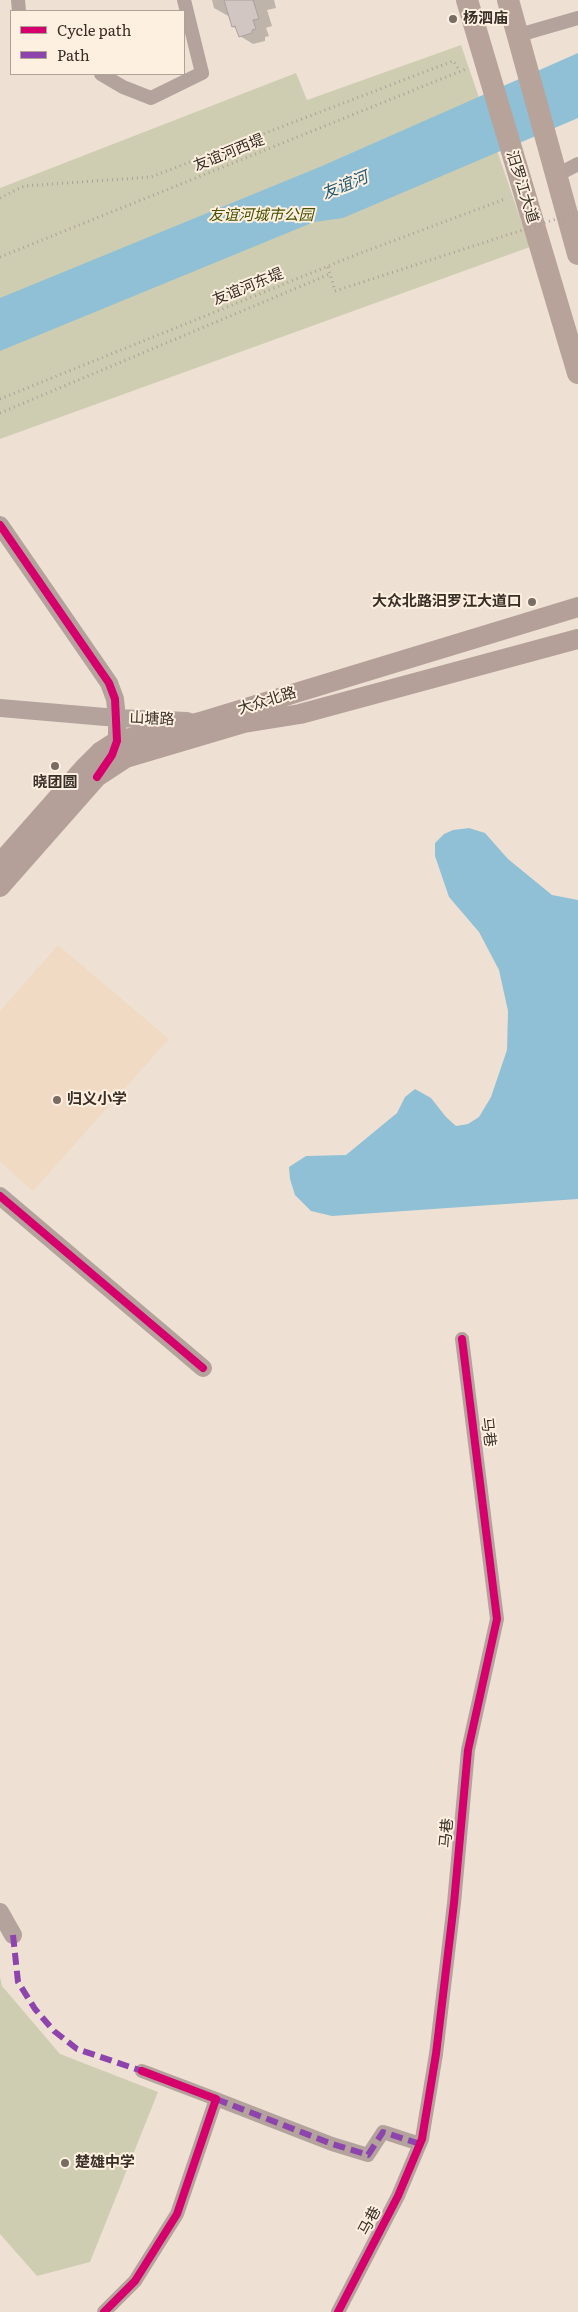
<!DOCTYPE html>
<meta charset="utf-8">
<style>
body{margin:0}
#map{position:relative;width:578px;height:2312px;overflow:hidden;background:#eee1d4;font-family:Literata,serif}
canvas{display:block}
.legend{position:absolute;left:10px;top:10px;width:175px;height:65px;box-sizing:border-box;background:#fef0e1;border:1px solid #afa396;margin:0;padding:6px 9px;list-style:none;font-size:15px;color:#382f26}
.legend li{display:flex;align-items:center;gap:10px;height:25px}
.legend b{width:25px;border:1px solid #afa396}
</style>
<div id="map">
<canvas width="578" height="2312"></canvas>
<ul class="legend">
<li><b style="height:6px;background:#d6006c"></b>Cycle path</li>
<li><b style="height:6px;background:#8e44ad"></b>Path</li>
</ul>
</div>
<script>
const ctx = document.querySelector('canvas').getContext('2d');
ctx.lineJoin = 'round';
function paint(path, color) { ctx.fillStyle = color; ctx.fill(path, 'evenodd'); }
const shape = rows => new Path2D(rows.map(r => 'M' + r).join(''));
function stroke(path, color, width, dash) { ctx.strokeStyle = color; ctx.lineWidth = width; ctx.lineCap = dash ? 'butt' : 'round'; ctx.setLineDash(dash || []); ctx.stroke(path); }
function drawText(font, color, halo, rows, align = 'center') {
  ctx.font = font + ' Literata,"Noto Sans SC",serif'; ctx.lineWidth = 4; ctx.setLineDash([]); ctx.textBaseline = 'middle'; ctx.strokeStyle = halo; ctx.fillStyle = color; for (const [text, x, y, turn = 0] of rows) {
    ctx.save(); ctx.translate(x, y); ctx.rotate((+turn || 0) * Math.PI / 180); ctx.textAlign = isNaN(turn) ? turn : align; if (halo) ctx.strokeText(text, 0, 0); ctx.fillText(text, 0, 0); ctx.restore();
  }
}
paint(shape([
 [58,945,169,1039,33,1191,0,1162,0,1011]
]), '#f0dac4');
paint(shape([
 [461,45,530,247,0,439,0,188,296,73,307,100],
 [0,1977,2,1986,60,2054,158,2092,90,2262,37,2276,0,2234]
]), '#cecdb1');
paint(shape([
 [578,53,578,118,343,218,314,222,0,351,0,298,322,166],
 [469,828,485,833,508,859,552,895,578,900,578,1199,332,1216,311,1211,295,1195,290,1179,289,1167,306,1156,346,1155,397,1113,405,1097,415,1089,431,1098,446,1117,456,1126,468,1124,479,1117,491,1097,507,1050,508,1011,499,970,479,932,449,897,435,856,435,843,444,834,453,830]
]), '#90c0d5');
paint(shape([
 [212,0,274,0,276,8,267,10,272,26,266,28,269,36,265,37,265,41,253,44,240,36,238,29,233,27,230,17,214,8]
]), '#0003');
const building = shape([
 [224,0,253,0,259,19,253,20,256,29,252,30,252,33,239,37,235,26,232,27,224,0]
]);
paint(building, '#d1c6c2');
stroke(building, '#aba09c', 1);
stroke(shape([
 [0,198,24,186,151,177,453,61,460,71],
 [0,257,466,69],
 [328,267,335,291],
 [0,399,358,254,505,199],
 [0,413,330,274]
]), '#ada099', 3, [1, 4]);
stroke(shape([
 [18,0,19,11],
 [519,35,578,18],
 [101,74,123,87,151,98,202,73,184,0],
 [555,176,578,164],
 [216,2099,332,2144,368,2155,383,2132,420,2144],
 [104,2312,135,2281,177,2214,216,2099,142,2071],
 [338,2312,398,2196,422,2139,436,2054,454,1903,468,1750,497,1619,462,1339]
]), '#b4a39d', 14);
stroke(shape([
 [0,525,109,683,115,699,117,718,117,741,113,754],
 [0,708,117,718,187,721],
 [0,1196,203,1368],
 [0,1912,13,1935]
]), '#b4a39d', 18);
stroke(shape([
 [0,863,85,767,100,752,117,741,200,722,578,607],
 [0,887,97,777,126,758,244,723,300,714,578,639]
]), '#b4a098', 20);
stroke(shape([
 [467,0,578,373],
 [508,0,578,254]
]), '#b7a399', 22);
stroke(shape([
 [335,291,578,212]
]), '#ada099', 3, [1, 4]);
stroke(shape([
 [13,1935,18,1982,35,2009,54,2031,77,2049,145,2072],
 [216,2099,332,2144,368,2155,383,2132,420,2144]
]), '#8e44ad', 6, [12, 6]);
stroke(shape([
 [0,525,109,683,115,699,117,741,112,755,97,777],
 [0,1196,203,1368],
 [104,2312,135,2281,177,2214,216,2099,142,2071],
 [338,2312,398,2196,422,2139,436,2054,454,1903,468,1750,497,1619,462,1339]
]), '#d6006c', 8);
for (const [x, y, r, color] of [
 [453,19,5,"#786d63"],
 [532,602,5,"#786d63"],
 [55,766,5,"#786d63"],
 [57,1100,5,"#786d63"],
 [65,2163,5,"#786d63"]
]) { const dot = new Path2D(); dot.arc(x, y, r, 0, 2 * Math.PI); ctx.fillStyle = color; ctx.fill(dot); stroke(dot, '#fef0e1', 2); }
drawText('bold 15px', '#382f26', '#fef0e1', [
 ["杨泗庙",463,19],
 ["大众北路汨罗江大道口",522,602,"right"],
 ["晓团圆",55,783,"center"],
 ["归义小学",67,1100],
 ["楚雄中学",75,2163]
], 'left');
drawText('15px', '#382f26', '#fef0e1', [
 ["友谊河西堤",229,153,-22],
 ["汨罗江大道",522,187,73],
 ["友谊河东堤",248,287,-22],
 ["大众北路",267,701,-17],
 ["山塘路",152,719,2],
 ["马巷",488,1432,83],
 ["马巷",447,1833,-85],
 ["马巷",370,2221,-62]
]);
drawText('italic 15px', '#475100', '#fef0e1', [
 ["友谊河城市公园",261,216]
]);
drawText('italic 16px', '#1e5972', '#fef0e1', [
 ["友谊河",345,186,-22]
]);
</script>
